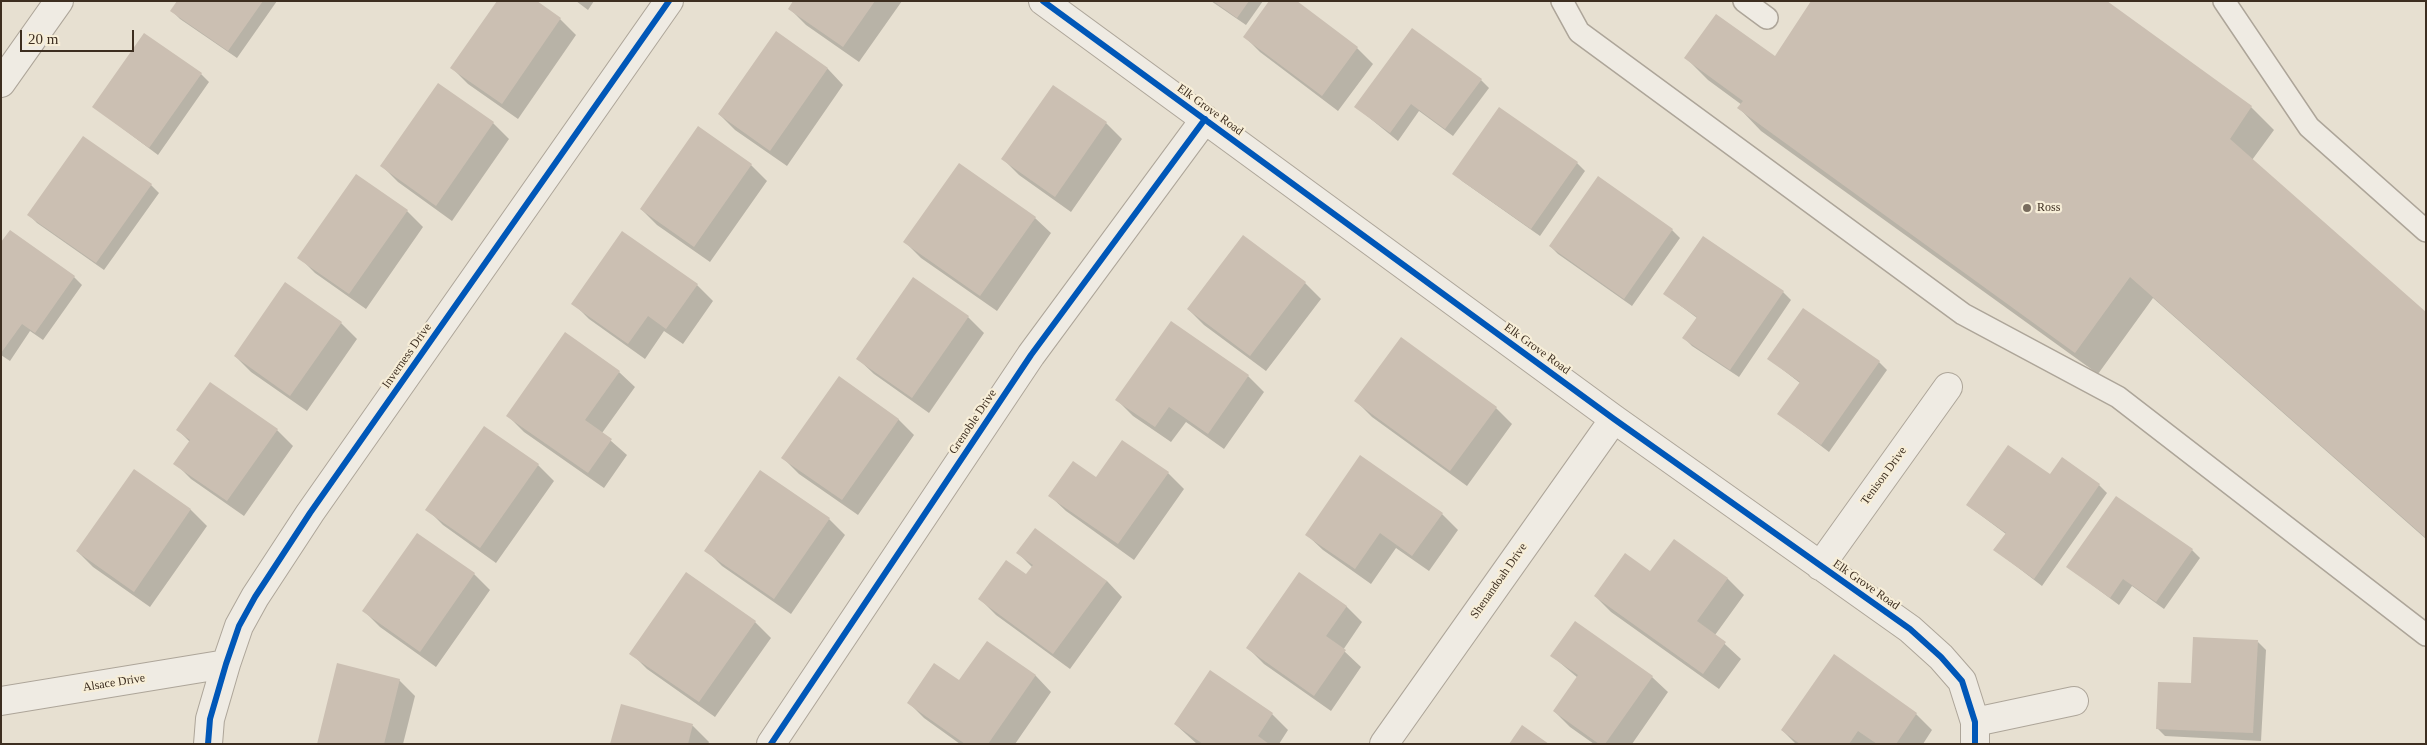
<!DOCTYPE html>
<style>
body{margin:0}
#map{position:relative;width:2427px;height:745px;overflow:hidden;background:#e7e0d1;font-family:"Times New Roman",serif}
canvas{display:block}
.frame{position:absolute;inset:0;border:2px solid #3d2e20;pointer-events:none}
.scale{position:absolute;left:20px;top:30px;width:114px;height:22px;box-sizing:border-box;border:2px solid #3d2e20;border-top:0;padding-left:6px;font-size:15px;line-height:18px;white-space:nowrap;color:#3d2e20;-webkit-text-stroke:4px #f7eed8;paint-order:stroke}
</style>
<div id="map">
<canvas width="2427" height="745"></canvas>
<div class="frame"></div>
<div class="scale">20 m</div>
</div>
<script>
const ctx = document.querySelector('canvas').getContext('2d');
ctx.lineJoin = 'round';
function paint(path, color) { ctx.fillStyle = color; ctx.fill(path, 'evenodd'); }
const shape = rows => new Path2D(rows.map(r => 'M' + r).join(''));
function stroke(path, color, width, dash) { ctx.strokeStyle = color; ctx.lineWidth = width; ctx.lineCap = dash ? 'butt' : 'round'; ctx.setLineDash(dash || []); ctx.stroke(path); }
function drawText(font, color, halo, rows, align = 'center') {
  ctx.font = font + ' "Times New Roman",serif'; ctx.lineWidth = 4.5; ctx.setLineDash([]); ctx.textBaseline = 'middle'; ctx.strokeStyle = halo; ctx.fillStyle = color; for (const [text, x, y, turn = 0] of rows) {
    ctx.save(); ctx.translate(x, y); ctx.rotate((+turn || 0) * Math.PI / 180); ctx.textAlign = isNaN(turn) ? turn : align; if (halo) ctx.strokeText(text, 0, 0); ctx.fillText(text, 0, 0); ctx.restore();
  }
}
paint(shape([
 [179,1,277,1,237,58,180,19,172,11],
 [534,1,560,19,576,35,518,119,468,84,452,68],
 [576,1,594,1,588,10],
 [795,1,902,1,859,62,806,25,790,9],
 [1211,1,1263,1,1246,25],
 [2104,1,2251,107,2274,130,2252,160,2426,314,2426,539,2153,298,2098,374,1761,131,1739,108,1742,105,1708,80,1686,58,1775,58],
 [776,33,828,69,843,85,787,166,735,130,719,114],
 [1244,36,1357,48,1373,64,1338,111,1260,52],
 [201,74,209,82,158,155,94,107],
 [1481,80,1489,88,1453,136,1419,111,1398,141,1356,107],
 [438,85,493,123,509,139,452,221,398,182,382,166],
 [1499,109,1577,163,1585,171,1540,236,1462,181,1454,173],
 [1106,123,1122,139,1071,212,1019,175,1003,159],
 [751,165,767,181,710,262,657,225,641,209],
 [151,185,159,193,104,270,37,223,29,215],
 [407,211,423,227,366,309,315,273,299,257],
 [1035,218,1051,233,997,311,921,258,905,242],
 [1672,230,1680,238,1632,306,1558,254,1550,246],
 [1,245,74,277,82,285,43,340,30,331,10,361,1,355],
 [914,279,968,317,984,333,929,413,874,374,858,359],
 [1305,283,1321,299,1266,371,1204,325,1188,309],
 [697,285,713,301,683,344,664,331,645,359,589,319,573,303],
 [1783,292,1791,300,1739,377,1692,346,1684,338,1697,318,1665,294],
 [341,323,357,339,307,411,251,372,235,356],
 [1769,359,1879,362,1887,370,1829,452,1779,414,1800,383],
 [619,372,635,387,602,433,627,455,604,488,524,432,508,416],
 [1248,376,1264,392,1224,449,1186,422,1171,442,1133,416,1117,400],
 [1356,401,1496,408,1512,424,1467,486,1372,417],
 [898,419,914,435,858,515,799,474,783,458],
 [178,430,277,430,293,446,244,516,191,479,175,463,190,442],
 [538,465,554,481,496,563,443,525,427,509],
 [134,471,191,510,207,526,150,607,93,567,77,551],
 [760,471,829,519,845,535,791,614,722,566,706,550],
 [1168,473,1184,489,1134,560,1066,511,1050,496],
 [2050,476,2099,485,2107,493,2042,586,1995,550,2006,534,1967,505],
 [1442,514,1458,530,1429,571,1396,548,1371,584,1323,550,1307,535],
 [1674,540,1728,579,1744,595,1715,635,1741,659,1719,689,1611,612,1595,596,1651,573],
 [2192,550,2200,558,2164,609,2132,586,2119,605,2068,567],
 [1018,553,1107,581,1122,597,1070,669,996,615,980,599,1027,576,1033,568],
 [474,574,490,590,436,667,380,627,364,611],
 [1346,606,1362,622,1343,650,1361,667,1331,711,1264,664,1248,648],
 [755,622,771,638,715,717,647,669,631,653],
 [987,642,1036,676,1051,692,1015,744,960,744,924,718,908,702,959,682],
 [2258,642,2266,650,2261,741,2165,736,2157,728],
 [1552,656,1652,677,1668,692,1632,744,1594,744,1570,727,1554,711,1578,678],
 [1834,656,1916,714,1932,730,1923,744,1796,744,1782,730],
 [1210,672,1272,714,1288,730,1279,744,1197,744,1175,724],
 [399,680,415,696,403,744,318,744],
 [622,706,693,726,709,742,708,744,611,744]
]), '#0003');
paint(shape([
 [177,1,263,1,228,51,170,11],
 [497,1,537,1,561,18,502,104,450,68],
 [793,1,875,1,843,47,788,9],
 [1213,1,1249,1,1237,18],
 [1269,1,1297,1,1358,47,1322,96,1243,37],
 [1811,1,2107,1,2252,106,2230,139,2426,312,2426,538,2130,277,2075,353,1737,108,1743,101,1684,58,1716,14,1775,56],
 [1412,28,1482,79,1445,129,1411,104,1390,133,1354,107],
 [776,31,828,68,770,151,718,114],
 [144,33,202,73,149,148,92,107],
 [438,83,494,122,436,206,380,166],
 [1053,85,1107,122,1055,197,1001,159],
 [1499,107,1578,162,1531,229,1452,174],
 [698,126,752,164,694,247,640,209],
 [83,136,152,184,96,263,27,215],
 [959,163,1036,217,980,296,903,242],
 [356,174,408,210,349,294,297,258],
 [1598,176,1673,229,1624,299,1549,246],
 [10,230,75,276,35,333,22,324,1,353,1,242],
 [622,231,698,284,666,329,648,316,628,344,571,304],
 [1243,235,1306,282,1250,356,1187,309],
 [1703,236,1784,291,1730,370,1682,338,1697,317,1663,294],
 [913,277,969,316,912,398,856,359],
 [285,282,342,322,290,396,234,356],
 [1803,308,1880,361,1821,445,1777,414,1800,382,1767,359],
 [1171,321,1249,375,1208,434,1169,407,1155,427,1115,400],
 [565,332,620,371,585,420,612,439,588,473,506,416],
 [1401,337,1497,407,1450,471,1354,401],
 [839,376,899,419,842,500,781,458],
 [210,382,278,429,227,501,173,464,190,440,176,430],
 [484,426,539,464,480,548,425,510],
 [1122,440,1169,472,1118,544,1048,496,1073,461,1096,477],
 [2008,445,2050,474,2062,457,2100,484,2034,579,1993,550,2006,533,1966,505],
 [1360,455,1443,513,1412,556,1380,533,1355,569,1305,535],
 [134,469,191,509,134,592,76,551],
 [760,470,830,518,774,599,704,551],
 [2116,496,2193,549,2156,602,2123,579,2110,598,2066,567],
 [1035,528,1107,581,1053,654,978,599,1006,560,1026,574,1033,565,1016,553],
 [417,533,475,573,420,652,362,611],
 [1674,539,1728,578,1697,621,1726,642,1703,674,1594,596,1625,553,1650,571],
 [686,572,756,621,699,702,629,654],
 [1299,572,1347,606,1326,636,1346,650,1314,696,1246,648],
 [1575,621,1653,676,1605,744,1599,744,1553,711,1578,675,1550,656],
 [2193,637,2258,640,2253,733,2156,729,2158,682,2191,683],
 [987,641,1036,675,988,744,965,744,907,703,934,663,959,680],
 [1834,654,1917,713,1896,744,1877,744,1858,731,1849,744,1800,744,1781,730],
 [337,663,400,679,384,744,317,744],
 [1210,670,1273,713,1258,736,1269,744,1203,744,1174,724],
 [621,704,693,724,688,744,610,744],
 [1522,725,1549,744,1509,744]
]), '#cbbfb2');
const service = shape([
 [1562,1,1579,32,1963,314,2118,397,2426,635],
 [1744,1,1767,18],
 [2224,1,2309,127,2426,231]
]);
const minor = shape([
 [1043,1,1614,419,1910,629,1941,657,1962,681,1975,722,1975,744],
 [1,83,59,1],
 [1820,566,1948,387],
 [1,701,226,664],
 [1975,722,2074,701],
 [208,744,210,719,226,664,239,626,255,597,310,513,669,1],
 [771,744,1031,355,1205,119],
 [1384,744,1614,419]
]);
stroke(service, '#ada599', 24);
stroke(minor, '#ada599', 30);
stroke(service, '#efebe3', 21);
stroke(minor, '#efebe3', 28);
stroke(shape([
 [1043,1,1614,419,1910,629,1941,657,1962,681,1975,722,1975,744],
 [208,744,210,719,226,664,239,626,255,597,310,513,669,1],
 [771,744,1031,355,1205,119]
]), '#0057b8', 6);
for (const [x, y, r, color] of [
 [2027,208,5,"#786c5e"]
]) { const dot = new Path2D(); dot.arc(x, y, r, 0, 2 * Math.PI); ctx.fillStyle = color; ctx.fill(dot); stroke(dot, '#f7eed8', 2); }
drawText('12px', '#3d2e20', '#f7eed8', [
 ["Elk Grove Road",1210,110,36],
 ["Elk Grove Road",1537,349,36],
 ["Inverness Drive",407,356,-55],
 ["Grenoble Drive",973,422,-56],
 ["Tenison Drive",1884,476,-54],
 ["Shenandoah Drive",1499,581,-55],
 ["Elk Grove Road",1866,585,35],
 ["Alsace Drive",114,683,-9]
]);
drawText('12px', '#3d2e20', '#f7eed8', [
 ["Ross",2037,208]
], 'left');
</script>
